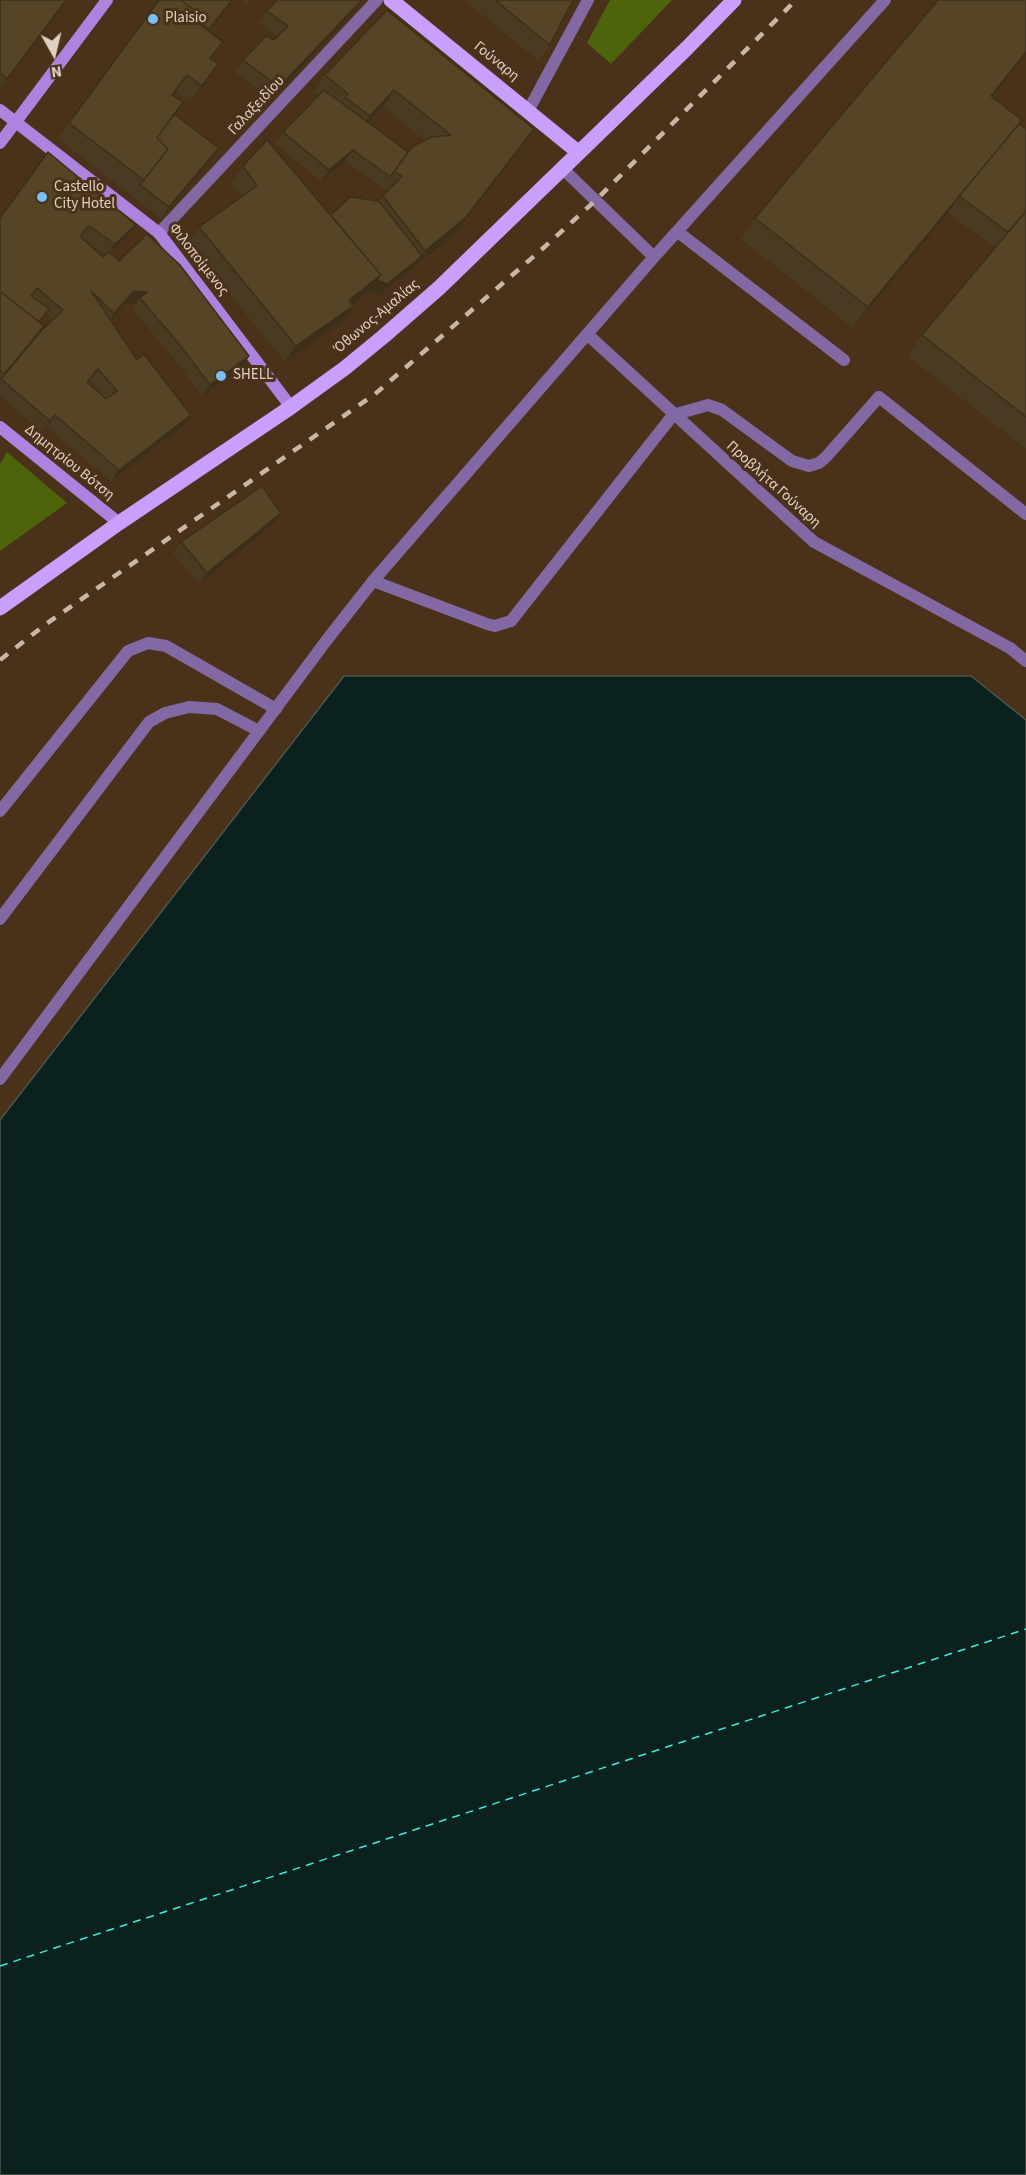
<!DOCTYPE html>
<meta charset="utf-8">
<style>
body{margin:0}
#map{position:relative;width:1026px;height:2175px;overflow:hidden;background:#4a3119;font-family:"Source Sans 3",sans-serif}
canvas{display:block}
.north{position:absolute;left:24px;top:24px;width:60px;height:60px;-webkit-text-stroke:4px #4a3119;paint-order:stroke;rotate:172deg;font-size:16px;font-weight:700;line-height:24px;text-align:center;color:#e0d0c2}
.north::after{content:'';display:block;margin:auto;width:21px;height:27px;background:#e0d0c2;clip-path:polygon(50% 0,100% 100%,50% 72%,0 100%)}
</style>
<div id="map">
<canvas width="1026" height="2175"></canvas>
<div class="north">N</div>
</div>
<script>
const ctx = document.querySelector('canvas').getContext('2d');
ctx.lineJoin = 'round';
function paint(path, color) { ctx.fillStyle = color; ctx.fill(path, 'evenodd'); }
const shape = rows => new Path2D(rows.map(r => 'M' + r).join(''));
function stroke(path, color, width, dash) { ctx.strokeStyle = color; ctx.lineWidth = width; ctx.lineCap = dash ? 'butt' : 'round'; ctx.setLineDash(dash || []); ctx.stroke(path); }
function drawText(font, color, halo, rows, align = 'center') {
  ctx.font = font + ' "Source Sans 3",sans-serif'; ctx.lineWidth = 6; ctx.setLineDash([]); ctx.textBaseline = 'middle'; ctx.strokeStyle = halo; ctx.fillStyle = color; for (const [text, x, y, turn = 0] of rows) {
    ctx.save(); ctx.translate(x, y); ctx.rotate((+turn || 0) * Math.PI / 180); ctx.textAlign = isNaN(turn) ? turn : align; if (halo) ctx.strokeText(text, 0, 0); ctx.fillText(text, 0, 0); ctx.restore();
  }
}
paint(shape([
 [610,0,672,0,611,64,587,43],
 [7,452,67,503,0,551,0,464]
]), '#4e640b');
const water = shape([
 [344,676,971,676,1026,720,1026,2175,0,2175,0,1120,344,676]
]);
paint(water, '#0b211e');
stroke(water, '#4b564f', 1.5);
stroke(shape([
 [0,1966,1026,1629]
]), '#3cecd8', 1.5, [8, 6]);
stroke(shape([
 [678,232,844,360],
 [159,233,377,0],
 [587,334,814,542,1010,648,1026,661],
 [373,581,487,624,495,626,511,621,673,415,708,405,722,410,792,461,809,466,819,463,826,457,879,397,1026,514],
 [0,811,128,651,148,643,166,646,276,709],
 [0,919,149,722,165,713,189,707,217,709,259,731]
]), '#8369a3', 12);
stroke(shape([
 [528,111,588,0],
 [654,257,885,0],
 [0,1079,326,641,373,581,654,257,562,168]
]), '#8369a3', 12);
stroke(shape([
 [0,110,159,233,291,407],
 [0,143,107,0],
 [0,427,119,523]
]), '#ad83e0', 12);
stroke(shape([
 [391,0,578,152],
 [0,608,119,523,291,407,345,368,384,336,439,288,687,48,734,0]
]), '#c99ffe', 15);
stroke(shape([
 [0,660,46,624,375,394,540,251,596,200,796,0]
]), '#c8b7a7', 4.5, [10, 10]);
paint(shape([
 [0,0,66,0,0,89],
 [159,0,233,0,209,31,211,59,218,64,190,102,176,91,173,95,174,115,211,160,161,218,58,139],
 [242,0,250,0,247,4],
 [362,0,355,10,271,99,235,72,243,60,274,40,278,36,259,23,267,11],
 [464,0,573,0,550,45,539,61],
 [1026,0,1026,54,992,97,1019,124,1026,129,1026,449,908,356,922,335,996,248,948,213,853,328,741,239,755,218],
 [387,10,523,145,455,234,379,295,369,292,353,305,342,322,285,362,188,243,199,227,242,197,231,183,243,166,331,215,379,201,387,191,345,161,321,181,275,144,283,132,319,95,314,92,325,75],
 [383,107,425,140,408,152,368,122],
 [48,152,128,236,110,253,119,261,249,356,242,368,202,396,171,355,132,309,136,304,126,303,110,320,183,426,111,481,47,427,42,432,0,396,0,218],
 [81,237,106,255,103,257],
 [46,313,53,320,41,331,39,322],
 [90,380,106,399,88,383],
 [273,524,199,584,173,553,181,542]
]), '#493b21');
paint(shape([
 [362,0,355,10,271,99,279,87],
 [1026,52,1026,54,976,117,991,96],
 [218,64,207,81,190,102,202,86],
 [394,90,383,107,359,132,370,116],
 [534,129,523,145,455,234,379,295,369,292,341,314,353,306,342,322,285,362,296,346,349,300,381,275,422,256],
 [219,148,211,160,161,218,169,207],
 [353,150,345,161,321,181,329,170],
 [957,199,948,213,853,328,868,307],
 [136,225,128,236,107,255,115,244],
 [134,291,147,292,140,298,136,304,126,303,107,325,114,313],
 [249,356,242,368,202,396,210,385],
 [55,415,47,427,42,432,50,421],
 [191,415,183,426,111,481,119,470],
 [281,513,273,524,199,584,207,573]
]), '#3c301b');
const building = shape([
 [0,0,66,0,7,79,0,73,0,0],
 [159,0,181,0,195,11,190,17,223,42,210,58,218,64,202,86,187,75,172,95,183,102,157,138,168,149,144,180,69,123,159,0],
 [181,0,232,0,209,29,192,16,195,11,181,0],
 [277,0,362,0,279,87,243,60,266,36,274,40,288,26,267,11,277,0],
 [495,0,573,0,550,45,495,0],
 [938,0,1026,0,1026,52,991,96,1022,120,868,307,755,218,938,0],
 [387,10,534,129,466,217,425,251,383,196,402,176,394,172,412,147,431,137,451,135,394,90,370,116,345,97,348,94,325,75,387,10],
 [324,90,408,152,390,177,353,150,329,170,283,132,324,90],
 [174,114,219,148,169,207,140,185,168,149,157,138,174,114],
 [1019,124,1026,129,1026,211,1008,232,959,196,1019,124],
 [267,140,381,275,349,300,353,306,296,346,199,227,257,186,243,166,267,140],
 [48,152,136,225,115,244,89,226,80,236,103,257,109,252,119,261,147,234,180,265,249,356,210,385,179,344,140,298,147,292,134,291,114,313,91,291,137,360,144,354,191,415,119,470,55,415,50,421,1,379,41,331,63,310,37,288,31,296,49,309,39,322,0,291,0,218,48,152],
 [98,369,117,391,106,399,87,382,98,369],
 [350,197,379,201,422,256,387,284,377,280,381,275,331,215,350,197],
 [1026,211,1026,417,922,335,1026,211],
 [0,291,44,326,4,374,0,371,0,291],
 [262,486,281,513,207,573,181,542,262,486]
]);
paint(building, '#554526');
stroke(building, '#3c301b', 1.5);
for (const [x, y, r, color] of [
 [153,19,6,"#78bff7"],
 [42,197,6,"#78bff7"],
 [221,376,6,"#78bff7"]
]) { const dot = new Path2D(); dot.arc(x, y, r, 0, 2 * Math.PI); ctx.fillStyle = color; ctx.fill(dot); stroke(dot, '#4a3119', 2); }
drawText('15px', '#e0d0c2', '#4a3119', [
 ["Plaisio",165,19],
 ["Castello",54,188],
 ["City Hotel",54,205],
 ["SHELL",233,376]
], 'left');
drawText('15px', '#e0d0c2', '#4a3119', [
 ["Γούναρη",496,62,39],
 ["Γαλαξειδίου",257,106,-47],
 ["Φιλοποίμενος",198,260,52],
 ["Όθωνος-Αμαλίας",377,317,-40],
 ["Δημητρίου Βότση",69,463,39],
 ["Προβλήτα Γούναρη",773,485,42]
]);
</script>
